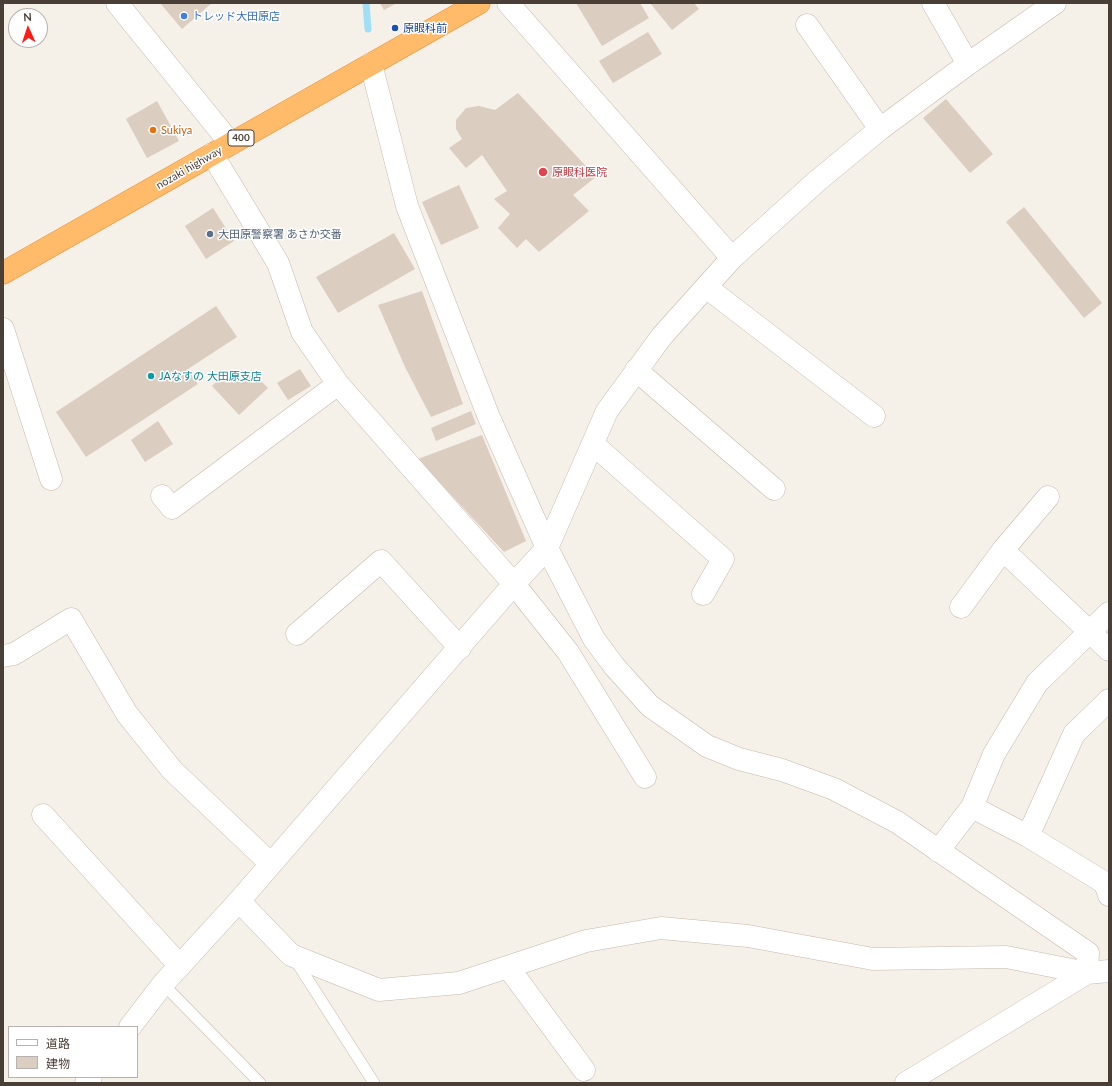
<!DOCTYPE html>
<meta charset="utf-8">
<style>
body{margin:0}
#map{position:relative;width:1112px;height:1086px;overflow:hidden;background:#f5f0e8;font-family:Lato,"Noto Sans JP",sans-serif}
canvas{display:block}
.frame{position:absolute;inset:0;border:4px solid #4a3f36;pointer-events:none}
.legend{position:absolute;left:8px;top:1026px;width:130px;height:52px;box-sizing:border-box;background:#fff;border:1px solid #b7b2af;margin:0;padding:5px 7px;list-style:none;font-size:12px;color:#4a3f36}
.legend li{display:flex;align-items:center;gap:8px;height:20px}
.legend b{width:20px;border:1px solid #b7b2af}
.north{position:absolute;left:8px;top:8px;width:40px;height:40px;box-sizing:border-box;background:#fff;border:1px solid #b7b2af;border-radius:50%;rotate:357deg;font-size:11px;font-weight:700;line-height:16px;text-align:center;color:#4a3f36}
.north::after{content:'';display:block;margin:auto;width:14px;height:18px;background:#ff1a16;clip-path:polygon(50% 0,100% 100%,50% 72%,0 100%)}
</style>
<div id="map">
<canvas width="1112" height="1086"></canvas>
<div class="frame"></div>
<ul class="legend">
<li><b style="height:5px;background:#fff"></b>道路</li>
<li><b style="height:11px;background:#dbcdc0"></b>建物</li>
</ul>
<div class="north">N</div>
</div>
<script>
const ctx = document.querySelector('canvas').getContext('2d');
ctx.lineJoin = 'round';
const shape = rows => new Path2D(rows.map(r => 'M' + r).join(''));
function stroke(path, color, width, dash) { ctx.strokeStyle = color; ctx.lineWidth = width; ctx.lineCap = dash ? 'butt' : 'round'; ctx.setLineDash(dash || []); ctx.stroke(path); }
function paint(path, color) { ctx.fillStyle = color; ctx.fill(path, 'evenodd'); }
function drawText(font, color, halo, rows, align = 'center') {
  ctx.font = font + ' Lato,"Noto Sans JP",sans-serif'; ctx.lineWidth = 3; ctx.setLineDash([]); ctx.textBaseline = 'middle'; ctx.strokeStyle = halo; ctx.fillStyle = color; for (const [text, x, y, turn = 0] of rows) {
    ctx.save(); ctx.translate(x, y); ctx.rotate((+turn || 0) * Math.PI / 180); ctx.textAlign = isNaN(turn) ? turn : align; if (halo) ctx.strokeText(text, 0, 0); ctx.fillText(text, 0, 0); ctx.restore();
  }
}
stroke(shape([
 [366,3,368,29]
]), '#a0dff7', 7);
paint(shape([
 [160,3,212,3,182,29],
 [380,3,397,3,384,10],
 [576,3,640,3,649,18,602,46],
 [650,3,694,3,699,9,672,30],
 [648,32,662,54,613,83,599,61],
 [518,93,596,177,573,195,589,211,539,252,526,239,517,248,498,228,510,214,494,199,507,191,482,155,466,168,449,148,462,139,456,129,456,120,466,108,479,106,495,110],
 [946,99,993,154,970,173,923,118],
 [157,101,179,141,147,158,126,119],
 [459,185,479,228,441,245,422,202],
 [1024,207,1102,303,1084,318,1006,222],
 [213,208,234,241,206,259,185,226],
 [394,233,415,269,338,313,316,277],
 [422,291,463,404,431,417,405,367,378,305],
 [216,306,237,337,188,369,198,384,86,457,56,412],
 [300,369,311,386,288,400,277,383],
 [229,370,239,382,251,371,268,388,239,415,212,386],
 [471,411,476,424,436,441,431,428],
 [158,421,173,444,145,462,131,440],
 [482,435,526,541,504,552,418,459]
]), '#dbcdc0');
const lane = shape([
 [294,958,374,1083],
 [163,984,260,1083]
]);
const street = shape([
 [117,3,231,144],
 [508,3,732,258],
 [933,3,968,64],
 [807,25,880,129],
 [371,64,407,206,488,415,547,548,594,639,614,666,650,706,707,746,739,759,782,770,834,789,897,822,1088,953,1087,973,906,1083],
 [212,154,278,263,302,332,338,384,514,584,568,652,645,777],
 [706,287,874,416],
 [3,329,51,479],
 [636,370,774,489],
 [593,444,723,559,703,594],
 [162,496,172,508,338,384],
 [1003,550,1048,497],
 [961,607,1003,550,1109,650],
 [297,634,381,561,460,648],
 [3,656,14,654,71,619,127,714,172,770,271,864],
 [972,807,1028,836,1105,883,1109,895],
 [43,815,180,966],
 [1028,836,1074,734,1109,700],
 [938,851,972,807,994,754,1037,683,1109,613],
 [239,901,291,955,379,990,459,983,586,941,661,928,748,936,873,959,1006,957,1087,973,1109,971],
 [508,967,584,1070],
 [130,1027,163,984,239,901,514,584,547,548,607,411,662,336,732,258,816,182,880,129,968,64,1055,3],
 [86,1083,91,1077]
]);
const highway = shape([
 [3,273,479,3]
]);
stroke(lane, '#c5b9ad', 12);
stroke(street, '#c5b9ad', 23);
stroke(highway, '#eb8c2d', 23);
stroke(lane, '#fff', 11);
stroke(street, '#fff', 22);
stroke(highway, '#ffba6a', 22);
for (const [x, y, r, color] of [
 [184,16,4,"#3f7fe0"],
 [395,28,4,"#1a4fb4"],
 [153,130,4,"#e8710a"],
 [543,172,5,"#e0444e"],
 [210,234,4,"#5c6f8a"],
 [151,376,4,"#0f9aa8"]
]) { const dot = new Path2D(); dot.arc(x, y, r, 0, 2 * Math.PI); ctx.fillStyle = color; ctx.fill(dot); stroke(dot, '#fff', 1.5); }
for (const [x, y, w] of [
 [241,138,26]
]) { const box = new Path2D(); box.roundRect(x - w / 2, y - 8, w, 16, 3); ctx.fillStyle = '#fff'; ctx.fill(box); stroke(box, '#4a3f36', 1); }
drawText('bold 10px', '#4a3f36', null, [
 ["400",241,138]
]);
drawText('11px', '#366cbe', '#fff', [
 ["トレッド大田原店",192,16]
], 'left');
drawText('11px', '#164399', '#fff', [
 ["原眼科前",403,28]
], 'left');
drawText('11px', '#c56008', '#fff', [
 ["Sukiya",161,130]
], 'left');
drawText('11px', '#4a3f36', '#fff', [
 ["nozaki highway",189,168,-30]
]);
drawText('11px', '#be3a42', '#fff', [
 ["原眼科医院",552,172]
], 'left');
drawText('11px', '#4e5e75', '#fff', [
 ["大田原警察署 あさか交番",218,234]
], 'left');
drawText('11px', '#0d838f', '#fff', [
 ["JAなすの 大田原支店",159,376]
], 'left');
</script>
